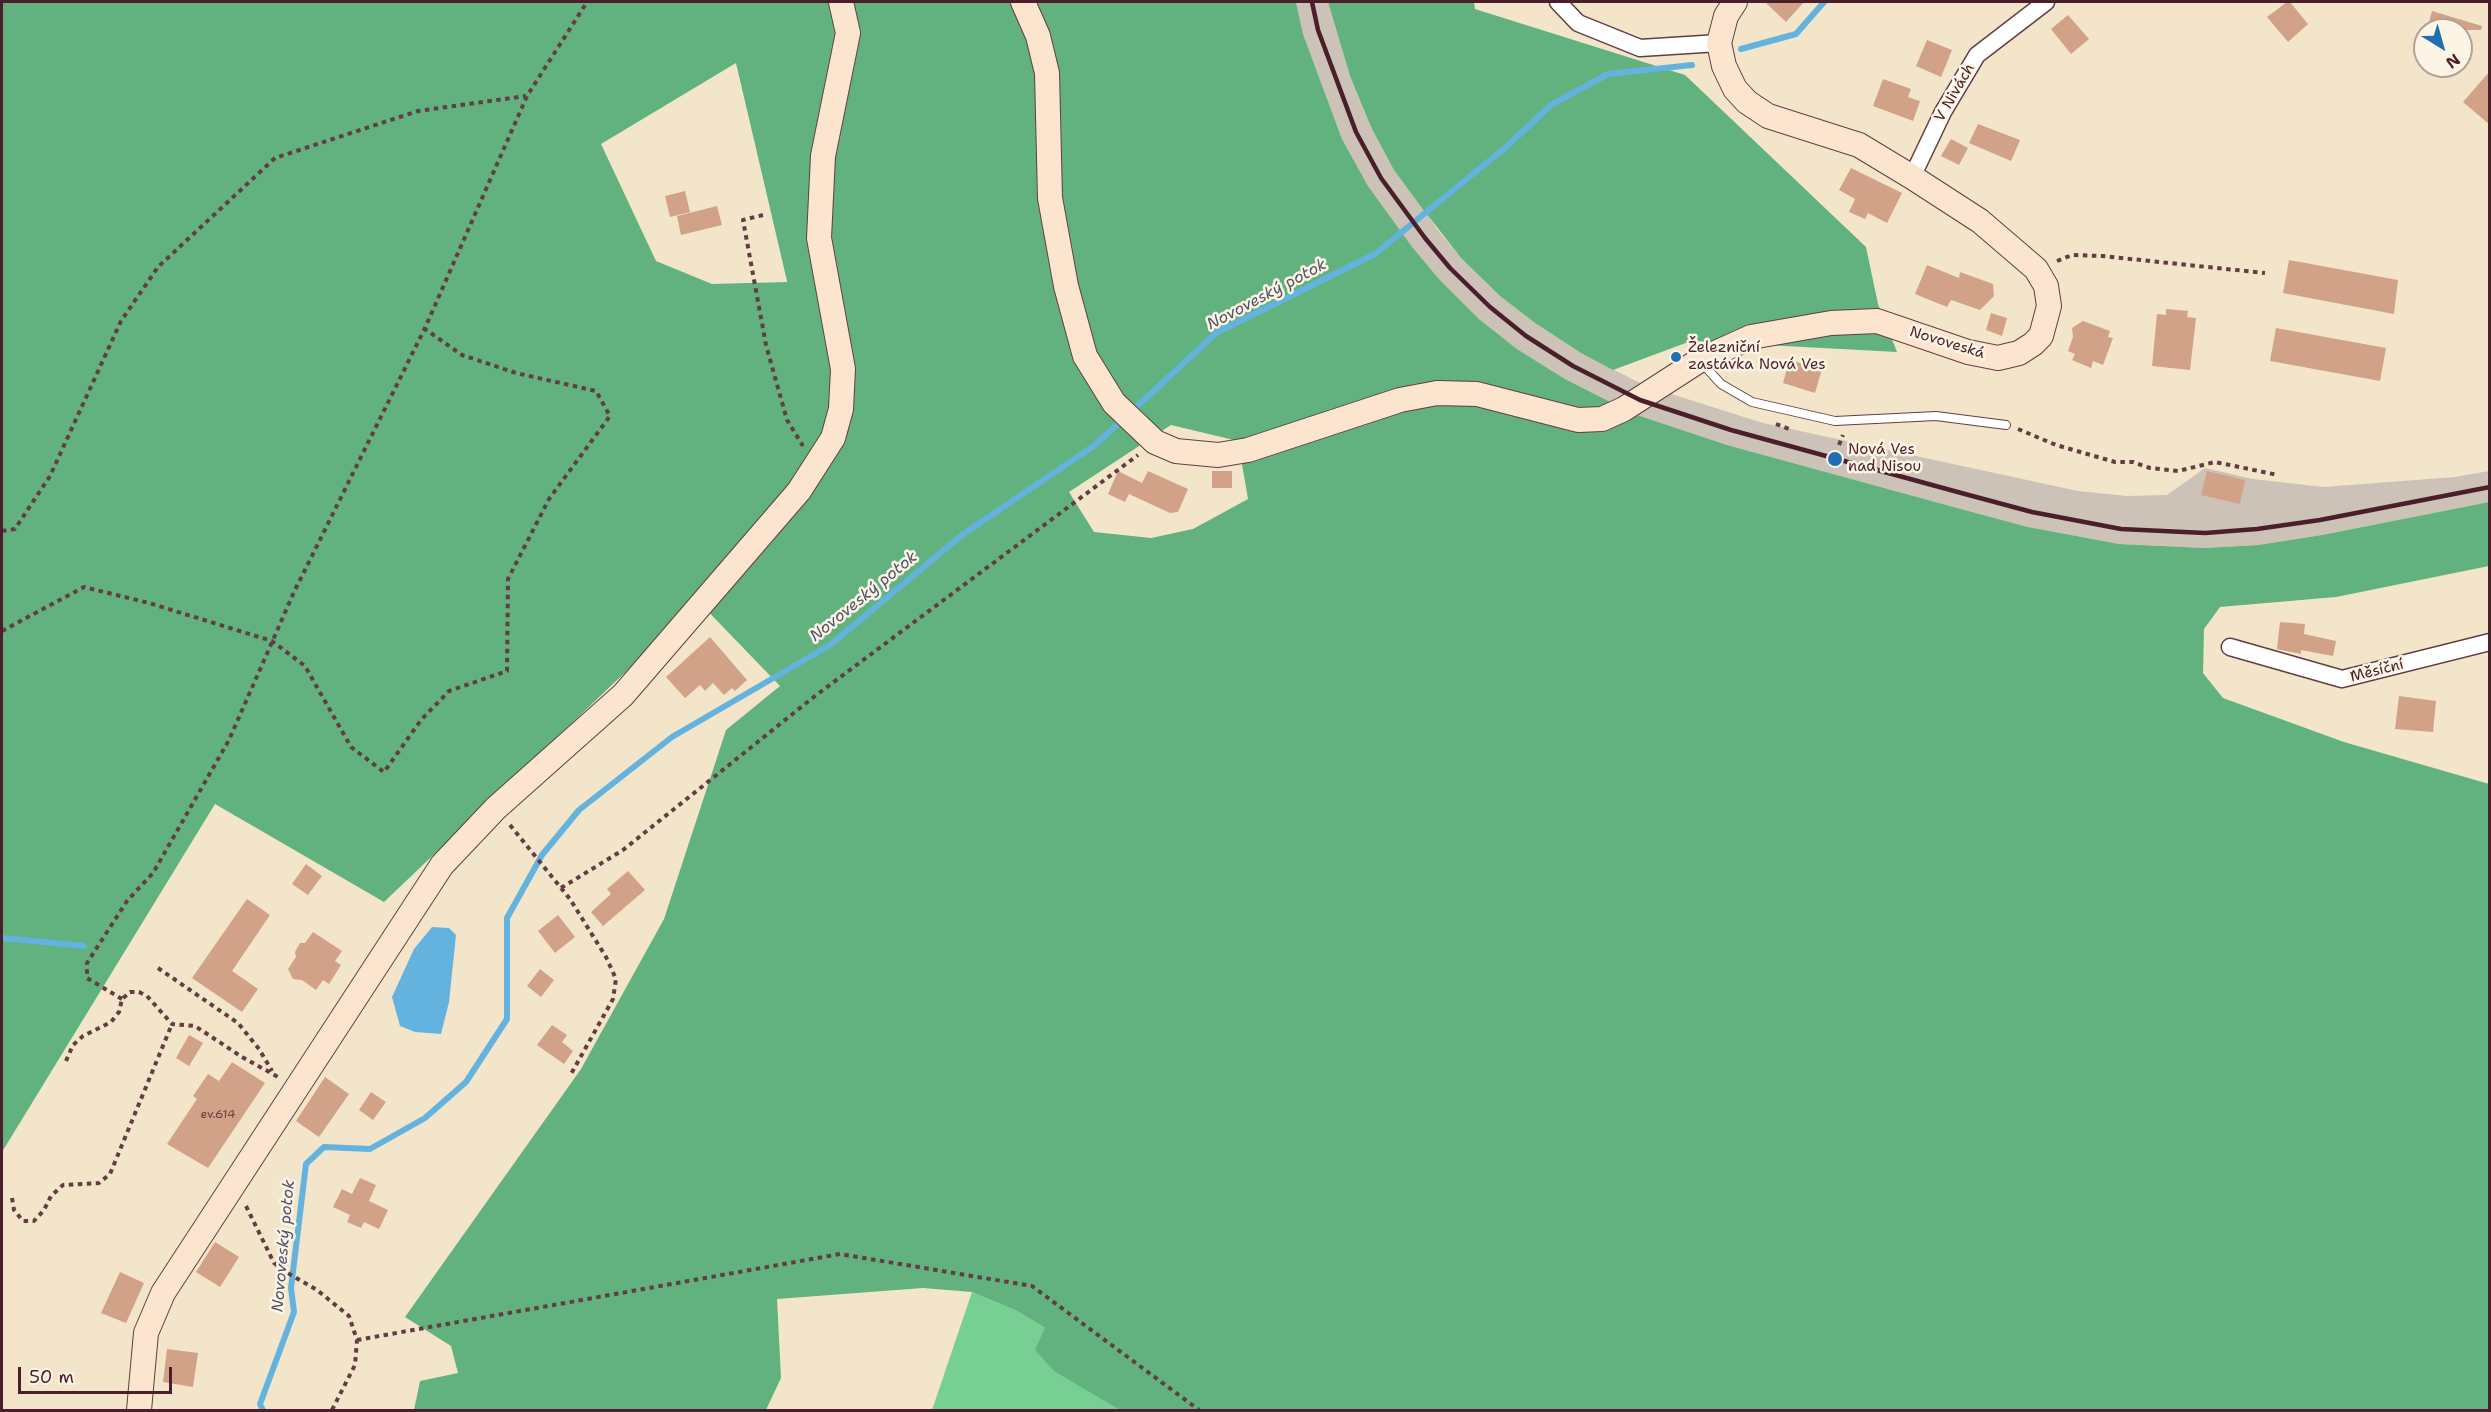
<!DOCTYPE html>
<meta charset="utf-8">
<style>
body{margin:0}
#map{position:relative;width:2491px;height:1412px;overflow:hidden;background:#f3e5c9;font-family:"Shantell Sans",sans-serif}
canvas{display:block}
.frame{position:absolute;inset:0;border:3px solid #4a1f2b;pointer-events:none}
.north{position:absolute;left:2413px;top:18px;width:60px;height:60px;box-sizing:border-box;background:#fcf5e5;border:2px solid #b59f9b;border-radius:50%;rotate:143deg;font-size:16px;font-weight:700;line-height:24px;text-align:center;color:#4a1f2b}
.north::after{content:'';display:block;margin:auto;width:21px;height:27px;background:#1f6fb2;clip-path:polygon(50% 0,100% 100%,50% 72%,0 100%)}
.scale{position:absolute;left:18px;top:1367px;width:154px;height:27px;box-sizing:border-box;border:3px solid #4a1f2b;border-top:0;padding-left:8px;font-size:18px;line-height:21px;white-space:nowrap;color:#4a1f2b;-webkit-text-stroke:4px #fcf5e5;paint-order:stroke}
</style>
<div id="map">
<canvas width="2491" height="1412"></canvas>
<div class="frame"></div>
<div class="north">N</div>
<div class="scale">50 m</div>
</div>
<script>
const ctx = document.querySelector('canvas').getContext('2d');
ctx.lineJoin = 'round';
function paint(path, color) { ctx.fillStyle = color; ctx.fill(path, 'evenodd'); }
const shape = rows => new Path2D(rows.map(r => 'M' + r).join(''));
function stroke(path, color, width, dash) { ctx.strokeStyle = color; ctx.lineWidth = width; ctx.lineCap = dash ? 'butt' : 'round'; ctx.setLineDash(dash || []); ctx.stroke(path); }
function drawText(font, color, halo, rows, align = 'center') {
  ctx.font = font + ' "Shantell Sans",sans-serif'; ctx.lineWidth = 5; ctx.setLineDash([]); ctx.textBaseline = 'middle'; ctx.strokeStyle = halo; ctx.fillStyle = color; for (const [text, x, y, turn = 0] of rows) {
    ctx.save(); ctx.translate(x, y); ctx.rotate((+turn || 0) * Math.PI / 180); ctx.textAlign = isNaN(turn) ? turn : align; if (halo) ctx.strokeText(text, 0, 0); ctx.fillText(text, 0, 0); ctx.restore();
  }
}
paint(shape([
 [1296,2,1328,2,1350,76,1370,126,1437,229,1461,258,1500,296,1535,323,1581,353,1646,386,1763,423,2078,491,2127,496,2167,495,2205,468,2253,479,2323,487,2455,477,2489,471,2489,502,2322,535,2258,545,2205,548,2119,544,2028,527,1961,509,1727,445,1634,414,1565,379,1517,349,1479,319,1439,279,1413,248,1368,186,1342,139,1303,34]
]), '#ccc2b8');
paint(shape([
 [972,1292,1017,1311,1045,1328,1104,1400,1120,1410,932,1410]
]), '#77cf94');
paint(shape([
 [2,2,1296,2,1303,34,1342,139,1368,186,1413,248,1439,279,1479,319,1517,349,1565,379,1634,414,1727,445,1961,509,2028,527,2119,544,2205,548,2258,545,2322,535,2489,502,2489,566,2336,597,2220,607,2204,629,2203,673,2223,698,2344,742,2489,784,2489,1410,1120,1410,1054,1371,1035,1350,1045,1328,1017,1311,972,1292,923,1288,777,1299,781,1378,766,1410,414,1410,420,1381,458,1373,451,1346,405,1317,581,1069,664,919,726,730,780,686,699,602,384,902,215,804,2,1152],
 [736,63,787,281,787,282,712,284,656,261,601,144],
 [1171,425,1238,441,1248,499,1193,529,1151,538,1094,532,1069,492],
 [1328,2,1474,2,1475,9,1685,75,1866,247,1878,304,1897,352,1691,341,1613,370,1581,353,1535,323,1500,296,1461,258,1419,204,1394,170,1370,125,1350,76]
]), '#61b27e');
paint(shape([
 [432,927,449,928,456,935,449,1002,441,1034,415,1032,400,1026,392,997,414,949]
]), '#64b3de');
stroke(shape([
 [1741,49,1796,34,1824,2],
 [1131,412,1216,333,1375,254,1506,147,1551,105,1608,74,1692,65],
 [2,938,84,946],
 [263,1410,260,1404,294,1312,291,1288,306,1164,324,1147,370,1149,425,1118,466,1082,507,1019,507,918,542,855,579,810,672,737,830,645,962,535,1095,445,1123,419]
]), '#64b3de', 6);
paint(shape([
 [1765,2,1804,2,1786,22],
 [2287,2,2290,2,2308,24,2288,42,2267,17],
 [2432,11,2482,26,2481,30,2427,30],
 [2068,15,2089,39,2071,54,2051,29],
 [1927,40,1952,50,1941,77,1916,66],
 [2490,71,2490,125,2463,102],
 [1883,79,1911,89,1908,97,1920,101,1913,121,1873,106],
 [1978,124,2020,140,2011,161,1969,143],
 [1951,139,1968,148,1959,165,1941,156],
 [1851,168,1902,193,1887,223,1868,213,1865,219,1849,212,1855,199,1839,190],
 [685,191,690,212,670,217,665,196],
 [717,206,722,225,681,235,677,216],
 [2289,260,2398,280,2394,314,2283,293],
 [1927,265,1959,278,1960,272,1993,284,1994,296,1980,310,1951,300,1947,307,1915,294],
 [2166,309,2188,311,2187,317,2196,318,2190,370,2152,366,2157,314,2166,315],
 [1991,313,2007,318,2002,336,1986,330],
 [2083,321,2110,331,2108,337,2113,338,2103,365,2093,361,2091,368,2072,360,2075,354,2068,351,2073,337,2072,328],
 [2276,328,2386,348,2380,381,2270,361],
 [1793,361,1822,369,1815,393,1783,383,1787,369,1791,369],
 [1118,471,1142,483,1148,471,1188,489,1178,512,1170,513,1129,494,1125,502,1108,494],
 [1212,471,1232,471,1232,488,1212,488],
 [2207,471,2245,480,2240,504,2201,495],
 [2280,622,2305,624,2304,634,2336,641,2333,656,2301,650,2301,654,2277,649],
 [710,637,747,680,735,691,732,688,724,695,713,683,705,691,700,685,685,698,666,677],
 [2399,696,2436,701,2433,732,2395,729],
 [306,864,322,876,308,895,292,884],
 [628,871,645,890,603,926,591,912,611,894,607,889],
 [247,899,270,915,232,971,258,989,242,1012,192,978],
 [558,915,575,937,555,953,538,931],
 [313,932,342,951,335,961,341,965,329,984,323,980,316,990,302,980,293,979,288,969,296,957,295,952,300,943,305,943],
 [540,969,554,980,541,997,527,986],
 [552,1025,567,1035,562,1042,573,1051,564,1064,537,1045],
 [189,1035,203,1043,189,1066,176,1058],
 [232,1062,265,1083,208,1168,167,1144,197,1099,193,1096,208,1074,219,1081],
 [325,1077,349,1094,319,1137,296,1121],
 [371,1092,386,1102,373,1120,359,1110],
 [360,1178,376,1185,369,1201,388,1210,379,1229,364,1222,361,1228,347,1222,350,1215,333,1207,342,1189,352,1194],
 [215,1242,239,1257,220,1287,196,1272],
 [120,1272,144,1283,126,1323,101,1313],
 [167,1349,198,1353,193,1387,163,1382]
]), '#d1a288');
const lane = shape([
 [1702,363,1721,384,1752,402,1835,421,1936,416,2006,425]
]);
const street = shape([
 [1558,2,1578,23,1640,48,1719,43],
 [1912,177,1943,112,1977,55,2046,2],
 [2230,647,2342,679,2490,642]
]);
const secondary = shape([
 [1023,2,1038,36,1047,73,1050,198,1066,286,1085,356,1114,403,1155,442,1176,451,1218,455,1248,450,1400,400,1437,393,1477,394,1578,420,1602,419,1624,409,1700,360,1751,337,1831,323,1877,321,1968,352,1998,358,2019,353,2033,344,2041,336,2049,306,2046,286,2036,269,1980,221,1912,177,1859,145,1768,116,1747,102,1735,89,1724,66,1719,43,1726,16,1735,2],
 [139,1410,146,1333,163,1293,442,865,496,808,623,695,799,491,833,438,841,409,843,369,819,238,823,156,848,33,841,2]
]);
stroke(lane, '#633d43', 10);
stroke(street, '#633d43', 19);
stroke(secondary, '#633d43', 26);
stroke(shape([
 [763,215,743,220,766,345,787,420,803,446],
 [2057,261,2072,255,2102,256,2265,273],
 [1776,424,1789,429,1788,431],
 [2018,429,2056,445,2115,462,2133,462,2150,468,2178,471,2215,462,2278,475],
 [1839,445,1843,435],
 [2,531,15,529,50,476,121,321,158,267,275,158,418,111,526,96],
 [2,631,84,587,149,603,272,641,305,666,351,747,384,772,421,720,449,691,507,671,508,579,549,499,610,416,596,391,516,373,462,355,425,329],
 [510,825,570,899,606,957,616,979,613,999,571,1074],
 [561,888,623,850,815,696,1138,455],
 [158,968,238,1023,259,1049,272,1071],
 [122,999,87,978,87,963,127,901,153,873,229,740,294,592,425,328,527,96,587,2],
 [66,1061,73,1045,83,1036,111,1022,119,1012,122,999,130,992,139,992,147,996,172,1024,195,1026,242,1057,280,1078],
 [12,1198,14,1210,23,1221,34,1221,44,1210,51,1196,63,1185,99,1183,110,1174,172,1024],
 [246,1206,274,1263,284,1271,317,1290,349,1316,357,1340,355,1365,332,1410],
 [357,1340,840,1254,1032,1286,1199,1410]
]), '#633d43', 4, [4.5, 4.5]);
stroke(lane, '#fff', 8);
stroke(street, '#fff', 16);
stroke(secondary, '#fce5cf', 24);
stroke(shape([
 [1312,2,1318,30,1356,132,1381,178,1425,238,1450,268,1490,307,1526,336,1573,366,1640,400,1731,430,1965,494,2032,512,2121,529,2205,533,2257,529,2320,520,2490,487]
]), '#4a1f2b', 4.5);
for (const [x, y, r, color] of [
 [1676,357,6,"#1f6fb2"],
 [1835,459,8,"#1f6fb2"]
]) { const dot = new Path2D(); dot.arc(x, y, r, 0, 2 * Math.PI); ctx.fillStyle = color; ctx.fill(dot); stroke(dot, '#fcf5e5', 2); }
drawText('12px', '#6c4042', null, [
 ["ev.614",218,1115]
]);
drawText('15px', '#4a1f2b', '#fcf5e5', [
 ["V Nivách",1955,93,-60],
 ["Novoveská",1947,343,17],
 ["Měsíční",2377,671,-14]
]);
drawText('15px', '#4a1f2b', '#fcf5e5', [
 ["Železniční",1688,348],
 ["zastávka Nová Ves",1688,365],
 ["Nová Ves",1848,450],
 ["nad Nisou",1848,467]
], 'left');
drawText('italic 16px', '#53536a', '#fcf5e5', [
 ["Novoveský potok",1267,295,-28],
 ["Novoveský potok",864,597,-39],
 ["Novoveský potok",284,1246,-85]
]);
</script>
